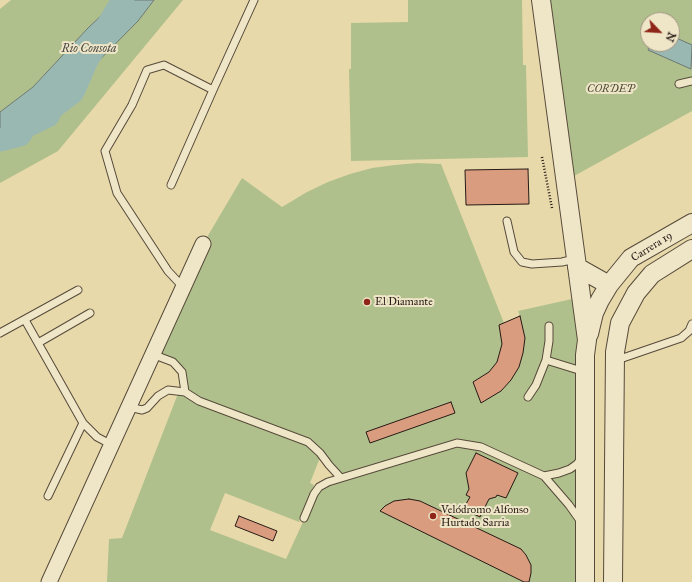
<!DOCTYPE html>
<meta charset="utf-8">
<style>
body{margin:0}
#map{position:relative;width:692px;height:582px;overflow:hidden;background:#e7d9aa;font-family:"IM FELL Great Primer",serif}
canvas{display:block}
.north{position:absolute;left:640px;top:12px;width:40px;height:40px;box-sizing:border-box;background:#efe6c8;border:1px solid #9f9480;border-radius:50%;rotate:115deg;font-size:11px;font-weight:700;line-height:16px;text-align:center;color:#261a15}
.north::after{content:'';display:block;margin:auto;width:14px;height:18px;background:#8f2418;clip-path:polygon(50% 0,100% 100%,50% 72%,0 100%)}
</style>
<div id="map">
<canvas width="692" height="582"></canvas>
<div class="north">N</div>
</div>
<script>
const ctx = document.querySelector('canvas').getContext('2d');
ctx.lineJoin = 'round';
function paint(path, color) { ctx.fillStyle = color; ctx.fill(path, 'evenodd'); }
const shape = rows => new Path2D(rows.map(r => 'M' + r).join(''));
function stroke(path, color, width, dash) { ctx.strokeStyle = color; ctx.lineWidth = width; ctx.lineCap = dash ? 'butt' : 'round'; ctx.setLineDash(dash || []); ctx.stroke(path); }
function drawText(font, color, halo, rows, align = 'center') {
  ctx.font = font + ' "IM FELL Great Primer",serif'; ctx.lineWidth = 4; ctx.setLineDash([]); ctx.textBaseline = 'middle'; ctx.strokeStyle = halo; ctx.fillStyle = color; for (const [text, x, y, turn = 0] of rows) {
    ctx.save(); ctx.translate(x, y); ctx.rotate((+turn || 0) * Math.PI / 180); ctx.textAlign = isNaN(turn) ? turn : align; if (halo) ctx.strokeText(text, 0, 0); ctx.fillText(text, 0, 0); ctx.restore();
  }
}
paint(shape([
 [11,0,115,0,107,10,88,28,33,87,0,112,0,9],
 [154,0,183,0,58,151,0,183,0,142,25,127,52,108,138,21],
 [408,0,522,0,523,65,526,65,528,157,351,161,349,69,351,69,351,23,408,22],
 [541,0,692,0,692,111,565,181],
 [648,20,672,20,672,44,648,44],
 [418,163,441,164,504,323,520,316,518,311,581,297,585,582,107,582,109,539,122,538,179,391,186,394,182,372,173,362,152,354,203,244,242,178,282,207,307,192,328,182,350,174,372,168,395,165],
 [321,455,340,477,318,489,286,559,210,530,225,493,299,522,314,485,310,483]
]), '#b0c08c');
const water = shape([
 [115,0,154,0,138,21,52,108,25,127,0,142,0,112,33,87,88,28,107,10,115,0],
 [672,36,692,45,691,69,648,50,650,44,672,44,672,36]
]);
paint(water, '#9ab8b2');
stroke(water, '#6c7973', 1);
stroke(shape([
 [0,140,20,135,25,127,48,116,52,108,73,92,87,60,123,0]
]), '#9ab8b2', 23);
const building = shape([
 [528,169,529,204,466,205,465,170,528,169],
 [520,316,525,338,523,353,519,367,511,380,501,391,481,403,473,382,489,372,497,362,502,344,499,325,520,316],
 [451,402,455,413,370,443,366,432,451,402],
 [476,453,518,473,506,498,497,495,496,497,489,499,480,517,463,509,470,497,466,495,469,489,466,473,476,453],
 [409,499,420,501,521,549,526,555,531,565,531,573,529,582,524,582,380,511,385,506,394,501,409,499],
 [239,516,277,531,273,541,235,526,239,516]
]);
paint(building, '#da9c7e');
stroke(building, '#261a15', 1);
const service = shape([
 [679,84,692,81],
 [213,90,254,0],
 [171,185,213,90,164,65,147,70,132,105,105,151,117,193,168,271,183,287],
 [507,221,514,252,522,262,532,264,562,262,575,259],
 [25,320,83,423,97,437,112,445],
 [549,326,549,341,546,360,585,372],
 [0,333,78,290],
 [38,343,90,313],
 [152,354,173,362,182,372,185,392,199,401,308,442,320,453,329,465,340,477],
 [617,360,681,338,689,331,692,324],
 [528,397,536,385,546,360],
 [129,407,142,410,147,408,158,396,168,390,185,392],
 [544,476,559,473,570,469,577,464,582,458],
 [48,496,83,423],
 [304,518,314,494,319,487,328,482,457,443,481,447,544,476,569,505,581,522]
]);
const minor = shape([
 [49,582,203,244]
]);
const tertiary = shape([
 [541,0,587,340,585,355,585,582],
 [577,267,609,285],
 [589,334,594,313,600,300,609,285,631,258,692,223],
 [613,582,615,352,620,323,636,293,652,274,692,249]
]);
stroke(service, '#564a3a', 9);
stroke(minor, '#564a3a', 17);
stroke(tertiary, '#564a3a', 20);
stroke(shape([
 [542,157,552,208]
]), '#261a15', 2.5, [1, 2]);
stroke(service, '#efe6c8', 7);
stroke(minor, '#efe6c8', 15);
stroke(tertiary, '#efe6c8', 18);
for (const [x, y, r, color] of [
 [367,302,4,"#8f2418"],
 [433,516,4,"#8f2418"]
]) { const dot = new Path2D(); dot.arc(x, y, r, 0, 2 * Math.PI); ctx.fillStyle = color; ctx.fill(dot); stroke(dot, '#efe6c8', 1.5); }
drawText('italic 11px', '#4f4c39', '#efe6c8', [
 ["CORDEP",611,89]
]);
drawText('11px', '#261a15', '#efe6c8', [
 ["Carrera 19",652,247,-32]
]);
drawText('11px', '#261a15', '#efe6c8', [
 ["El Diamante",375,302],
 ["Velódromo Alfonso",441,510],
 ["Hurtado Sarria",441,523]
], 'left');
drawText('italic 12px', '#494944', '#efe6c8', [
 ["Rio Consota",89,49]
]);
</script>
